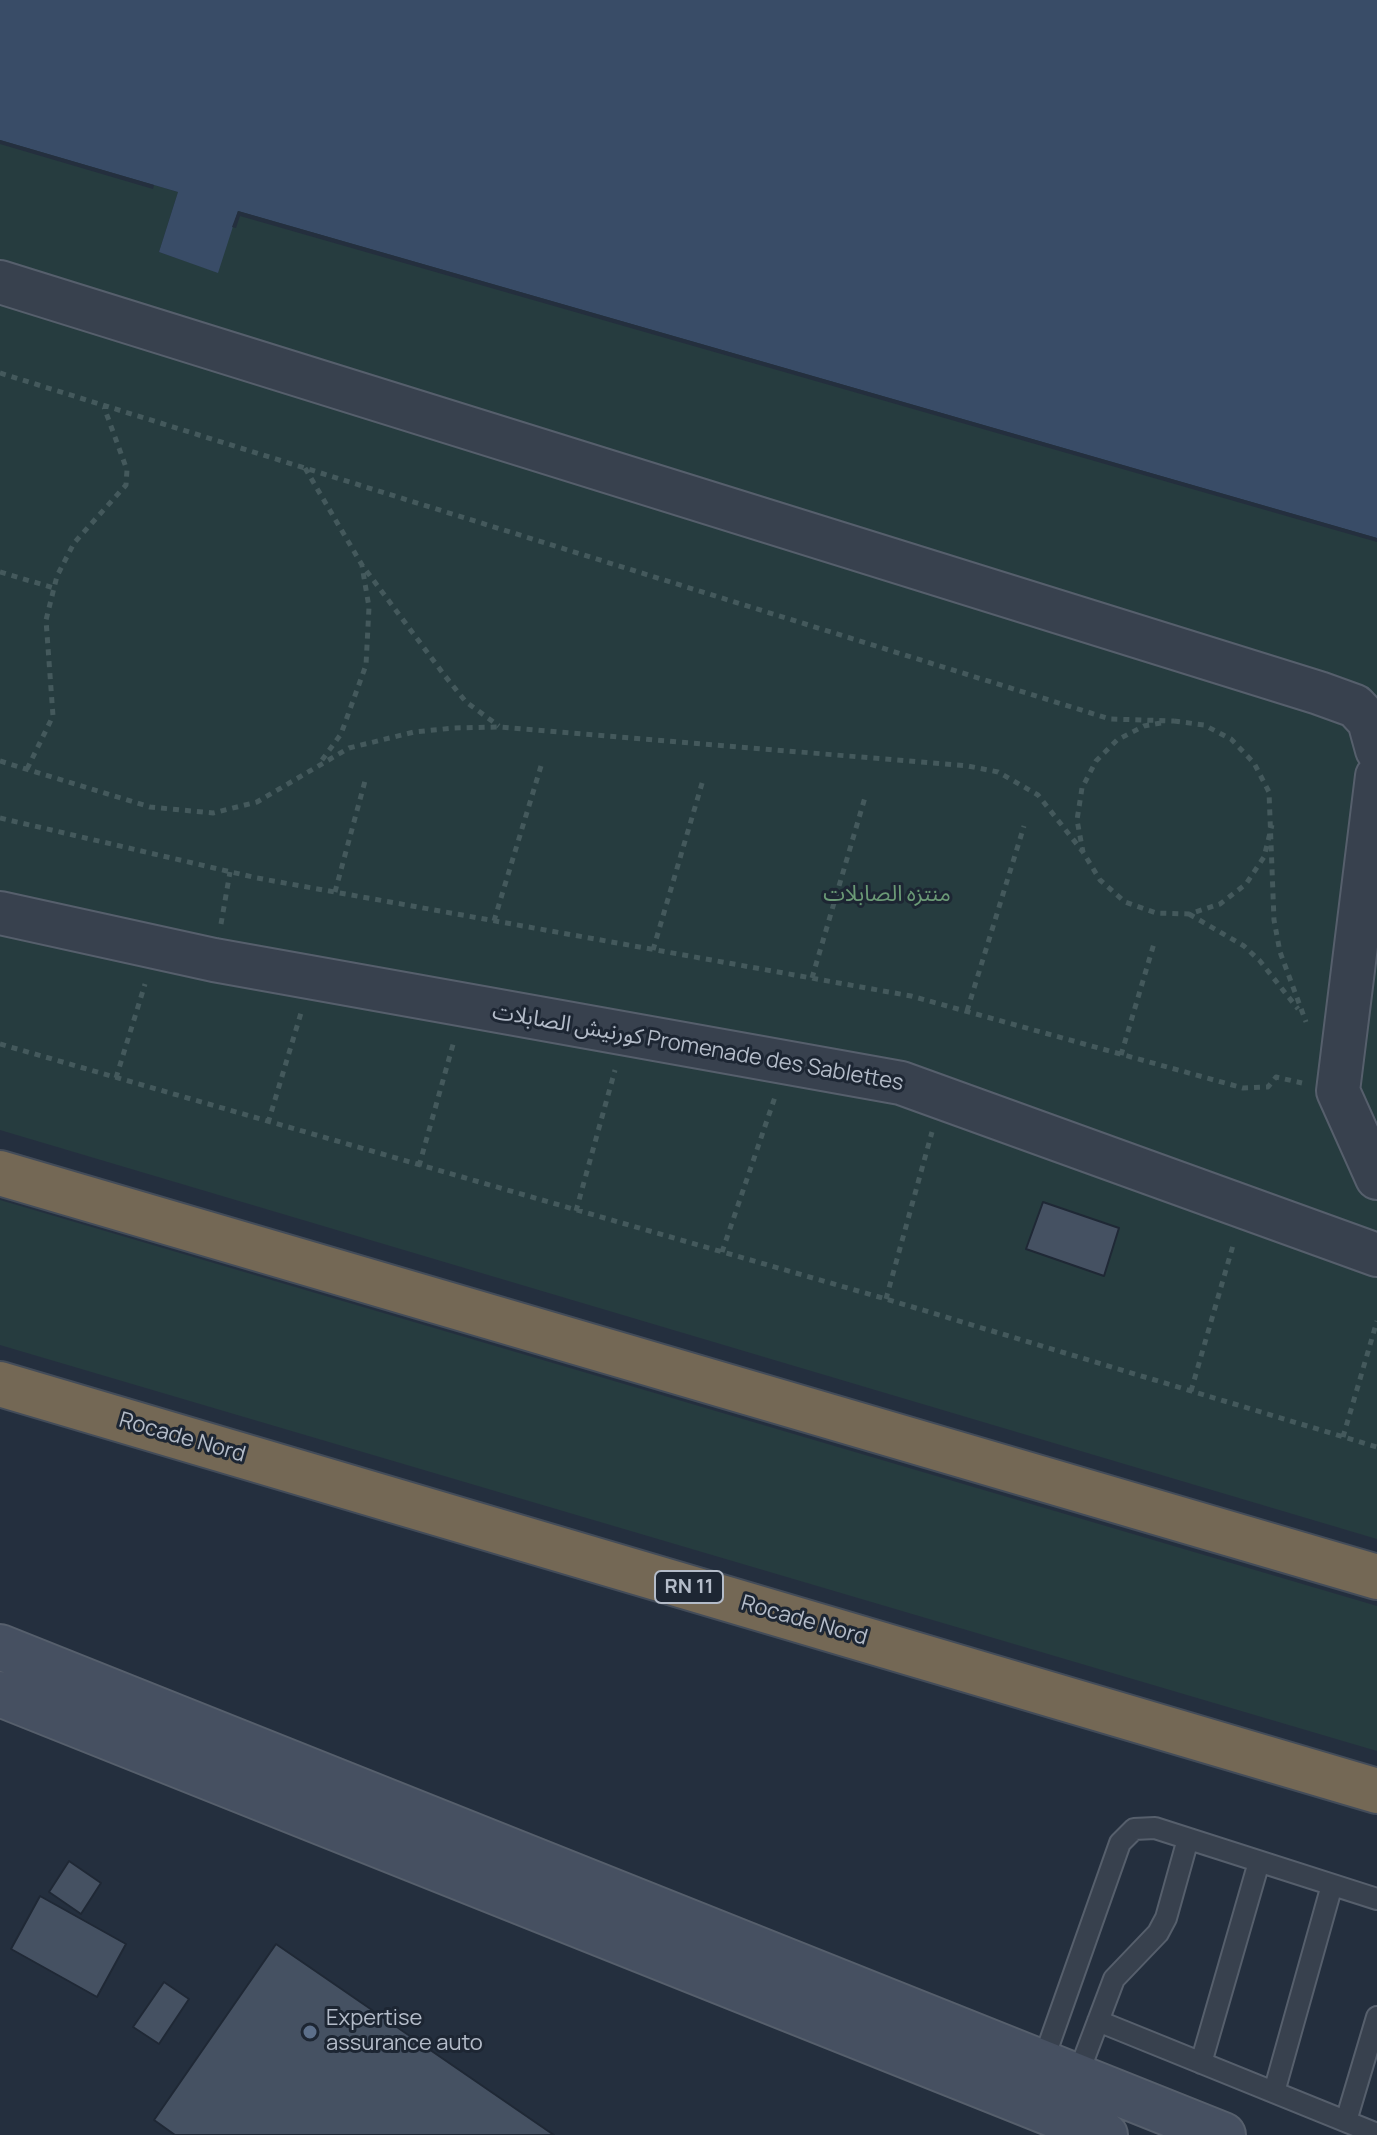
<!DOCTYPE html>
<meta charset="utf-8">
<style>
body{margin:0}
canvas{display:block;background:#242f3e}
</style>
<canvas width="1377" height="2135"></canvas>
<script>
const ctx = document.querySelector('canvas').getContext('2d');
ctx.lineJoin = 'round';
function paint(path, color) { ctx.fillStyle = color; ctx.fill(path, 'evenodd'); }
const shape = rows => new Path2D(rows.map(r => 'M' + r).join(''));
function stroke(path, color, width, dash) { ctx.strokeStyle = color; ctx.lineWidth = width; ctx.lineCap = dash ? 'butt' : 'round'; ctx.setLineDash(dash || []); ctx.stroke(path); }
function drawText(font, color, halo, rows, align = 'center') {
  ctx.font = font + ' Manrope,"Noto Sans Arabic",sans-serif'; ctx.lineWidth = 6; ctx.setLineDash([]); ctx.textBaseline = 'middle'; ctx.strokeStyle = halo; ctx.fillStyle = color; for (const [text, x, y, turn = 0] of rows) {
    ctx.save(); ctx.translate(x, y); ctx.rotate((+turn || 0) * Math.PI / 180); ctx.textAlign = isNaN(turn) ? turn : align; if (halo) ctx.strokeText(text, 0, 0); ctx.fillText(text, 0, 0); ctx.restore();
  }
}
paint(shape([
 [0,140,178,192,159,252,217,272,238,211,1377,538,1377,1539,0,1130],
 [0,1200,1377,1606,1377,1751,0,1345]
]), '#263c3f');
paint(shape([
 [0,0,1377,0,1377,538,238,211,218,273,159,252,178,192,0,140]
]), '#394c67');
paint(shape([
 [0,140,154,185,153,189,0,144],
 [238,211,1377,538,1377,542,240,216,236,228,232,227]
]), '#242f3e');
const building = shape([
 [1043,1202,1119,1228,1104,1276,1026,1249,1043,1202],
 [69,1861,101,1883,81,1914,49,1892,69,1861],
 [40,1896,126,1944,97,1997,11,1949,40,1896],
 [276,1944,554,2135,175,2135,154,2120,276,1944],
 [164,1982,189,1999,159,2044,133,2027,164,1982]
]);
paint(building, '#455162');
stroke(building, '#1f2835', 2);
const lane = shape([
 [1098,2021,1377,2134],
 [1201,2063,1259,1862],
 [1042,2064,1120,1843,1134,1829,1155,1828,1377,1899],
 [1077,2077,1114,1979,1158,1933,1166,1918,1188,1839],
 [1274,2092,1332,1885],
 [1346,2121,1377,2017]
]);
const street = shape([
 [0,282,1319,693,1355,706,1369,721,1377,750],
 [1377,776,1338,1091,1377,1178],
 [0,913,214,960,901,1083,1377,1255]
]);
const secondary = shape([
 [0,1647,1223,2135],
 [0,1694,1105,2135]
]);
const highway = shape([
 [0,1173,1377,1577],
 [0,1384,1377,1791]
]);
stroke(lane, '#565f6c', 24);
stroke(street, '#565f6c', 46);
stroke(secondary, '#565f6c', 48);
stroke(highway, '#434c59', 48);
stroke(shape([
 [0,373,1110,719,1174,721],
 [305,468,362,565,445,676,466,702,499,726],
 [0,572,54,588],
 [1174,721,1204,725,1231,739,1254,763,1269,792,1274,920,1280,952,1306,1022],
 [1161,723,1144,726,1117,740,1096,761,1082,788,1077,820,1083,852,1100,880,1125,902,1156,913,1189,914,1220,904,1246,884,1264,857,1272,825],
 [322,760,341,734,366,665,369,607,362,566],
 [0,761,150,807,213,813,257,802,349,748,414,732,454,728,500,727,968,766,998,772,1038,795,1083,852],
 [27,769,53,716,46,620,57,576,74,543,126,485,127,470,104,407],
 [0,818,257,878,911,996,1243,1088,1268,1087,1276,1077,1302,1083],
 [335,892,365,781],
 [1189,914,1244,946,1260,961,1298,1009],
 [494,921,541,766],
 [221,924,230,872],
 [653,950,703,780],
 [812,978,866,794],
 [967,1011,1024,826],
 [0,1044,886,1299,1377,1447],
 [1121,1055,1155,940],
 [116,1078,145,984],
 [268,1123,301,1013],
 [419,1166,454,1041],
 [576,1211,615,1070],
 [722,1252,775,1097],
 [886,1299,932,1132],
 [1191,1391,1234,1242],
 [1343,1437,1377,1321]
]), '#44595c', 5, [6, 6]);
stroke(lane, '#38414e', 20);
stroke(street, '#38414e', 42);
stroke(secondary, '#465061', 44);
stroke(highway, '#746855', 44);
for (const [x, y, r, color] of [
 [310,2032,8,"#5c6f8a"]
]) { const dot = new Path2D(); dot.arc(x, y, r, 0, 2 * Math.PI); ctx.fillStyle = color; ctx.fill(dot); stroke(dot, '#1d2633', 3); }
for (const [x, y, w] of [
 [689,1587,68]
]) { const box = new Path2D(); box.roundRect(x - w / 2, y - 16, w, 32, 6); ctx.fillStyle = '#1d2633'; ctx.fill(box); stroke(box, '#b4bcc9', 2); }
drawText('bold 20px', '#b4bcc9', null, [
 ["RN 11",689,1587]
]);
drawText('22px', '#6b9a76', '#1d2633', [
 ["منتزه الصابلات",887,895]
]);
drawText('22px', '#b4bcc9', '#1d2633', [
 ["كورنيش الصابلات Promenade des Sablettes",698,1048,10],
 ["Rocade Nord",182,1438,16],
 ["Rocade Nord",804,1621,16]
]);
drawText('22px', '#b4bcc9', '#1d2633', [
 ["Expertise",326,2019],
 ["assurance auto",326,2044]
], 'left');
</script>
